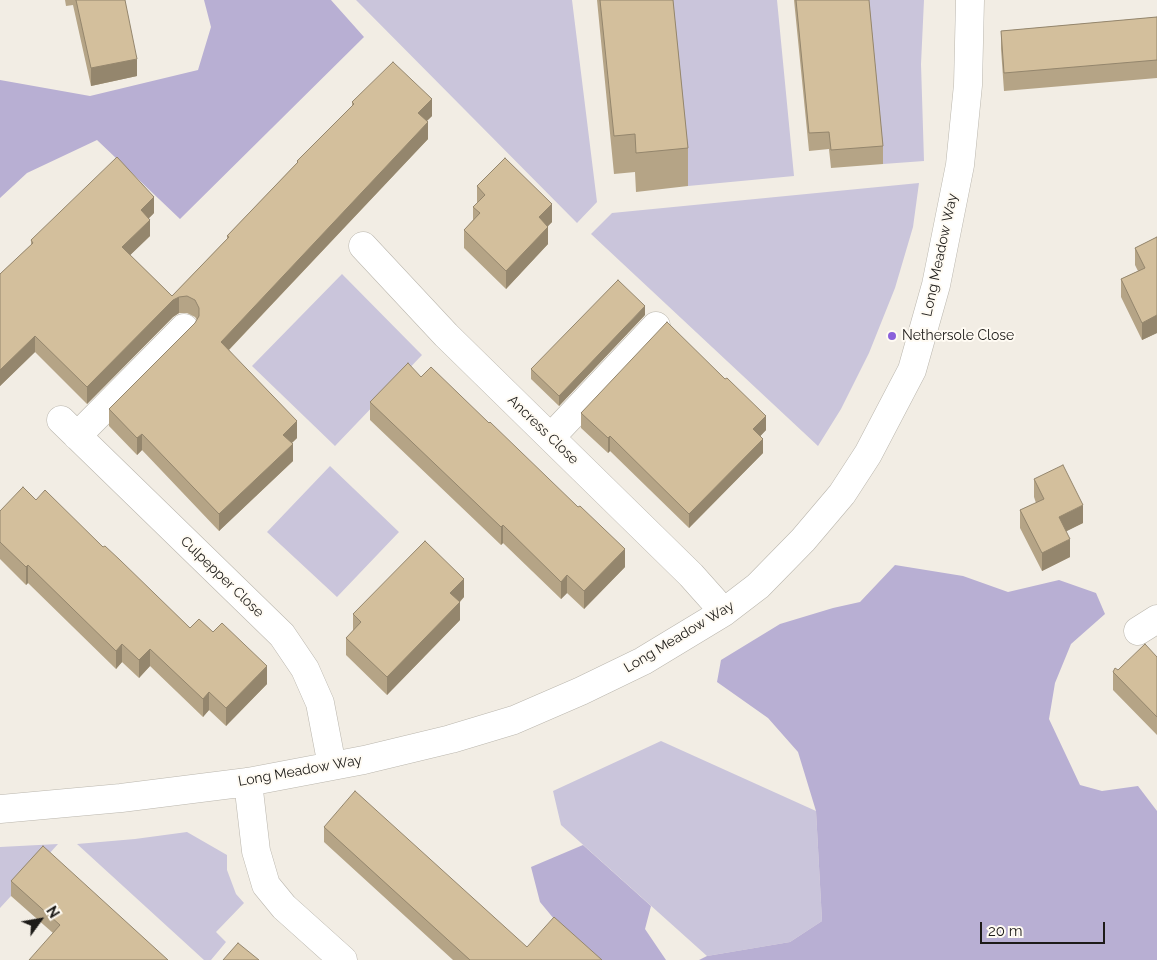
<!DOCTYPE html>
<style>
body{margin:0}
#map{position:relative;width:1157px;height:960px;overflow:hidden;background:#f2ede4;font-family:Raleway,sans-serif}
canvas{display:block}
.north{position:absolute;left:15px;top:895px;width:50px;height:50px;-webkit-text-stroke:4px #fffbf3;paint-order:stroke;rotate:58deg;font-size:14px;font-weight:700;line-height:20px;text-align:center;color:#1d1b18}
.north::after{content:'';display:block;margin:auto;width:18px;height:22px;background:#1d1b18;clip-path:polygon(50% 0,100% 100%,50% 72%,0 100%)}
.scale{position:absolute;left:980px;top:922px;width:125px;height:22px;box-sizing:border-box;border:2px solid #1d1b18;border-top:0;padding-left:6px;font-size:15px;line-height:18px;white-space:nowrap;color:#1d1b18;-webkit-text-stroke:4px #fffbf3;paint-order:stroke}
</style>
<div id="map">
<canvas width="1157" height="960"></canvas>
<div class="north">N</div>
<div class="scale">20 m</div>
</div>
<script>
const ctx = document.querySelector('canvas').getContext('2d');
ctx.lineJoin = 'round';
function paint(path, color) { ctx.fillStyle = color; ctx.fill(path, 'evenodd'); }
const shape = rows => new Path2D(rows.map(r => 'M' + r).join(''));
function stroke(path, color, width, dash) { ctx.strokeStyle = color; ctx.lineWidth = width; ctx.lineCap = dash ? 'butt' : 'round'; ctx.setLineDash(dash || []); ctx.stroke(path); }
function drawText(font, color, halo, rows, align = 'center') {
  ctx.font = font + ' Raleway,sans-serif'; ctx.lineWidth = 4; ctx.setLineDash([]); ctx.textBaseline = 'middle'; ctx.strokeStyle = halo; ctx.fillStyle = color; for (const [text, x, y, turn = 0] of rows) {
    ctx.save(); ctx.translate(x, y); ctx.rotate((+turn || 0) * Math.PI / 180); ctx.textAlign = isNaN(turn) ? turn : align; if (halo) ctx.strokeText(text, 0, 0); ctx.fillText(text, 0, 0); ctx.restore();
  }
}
paint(shape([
 [356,0,572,0,597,202,577,223],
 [669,0,777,0,794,176,688,186],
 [867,0,924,0,921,64,924,161,883,164],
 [919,183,913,227,895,288,869,353,841,409,818,446,591,234,612,213],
 [342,274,422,355,335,446,252,366],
 [330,466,399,532,337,597,267,532],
 [661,741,816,811,822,921,790,942,707,956,561,825,553,791],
 [187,832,227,855,227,870,236,894,244,903,216,932,226,942,211,960,204,960,77,844,135,839],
 [58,844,11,896,0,908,0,847]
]), '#cac5db');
paint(shape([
 [204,0,331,0,364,37,180,219,97,140,27,173,0,198,0,80,90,96,198,70,211,27],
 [895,565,963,576,1008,592,1059,580,1096,593,1105,614,1071,644,1055,683,1049,719,1080,785,1102,791,1138,786,1157,811,1157,960,699,960,707,956,790,942,822,921,816,811,798,752,768,718,717,682,721,660,780,624,833,608,860,602],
 [583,845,651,906,645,929,666,960,588,960,540,902,531,867]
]), '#b8afd3');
const minor = shape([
 [363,246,446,335,691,575,724,612],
 [61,420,282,635,305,669,320,703,332,766],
 [77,436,184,328],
 [551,437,656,326],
 [1138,631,1157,619],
 [248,782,256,851,266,885,284,907,343,960],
 [0,809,121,798,248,782,364,760,451,739,514,720,581,691,643,661,724,612,758,586,803,540,842,494,868,454,912,370,936,285,960,165,968,85,970,0]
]);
stroke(minor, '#bab6ad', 29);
stroke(minor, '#fff', 28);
paint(shape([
 [65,0,125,0,137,76,91,86,73,5,66,6],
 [597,0,673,0,688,148,688,186,636,192,635,172,614,174],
 [794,0,869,0,883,146,883,164,831,168,829,149,809,151],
 [1157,17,1157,78,1004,91,1001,49,1001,31],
 [352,102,432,116,427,121,428,139,229,350,297,438,292,443,293,461,219,531,142,450,137,455,109,426,109,409,195,323,197,320,195,317,187,313,179,313,173,317,87,404,35,352,0,386,0,274,31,245,31,240,154,213,149,218,150,236,130,255,172,296,227,239,227,236,297,163,297,161,352,106],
 [477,186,552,222,548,226,548,244,506,289,464,248,464,230,473,220,473,207,477,203],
 [1157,237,1157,333,1142,340,1121,297,1121,279,1138,271,1135,265,1135,248],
 [645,315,559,406,531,379,531,369],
 [421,377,489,423,625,567,584,609,567,593,561,599,503,543,501,545,370,420,370,402],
 [581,413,766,430,760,436,763,453,689,528,610,451,608,453,581,428],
 [1034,479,1083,523,1066,531,1070,557,1042,571,1020,528,1020,510,1036,503,1034,497],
 [36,500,103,547,190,628,267,684,226,726,209,710,203,717,150,666,139,678,122,662,116,669,28,583,26,585,0,559,0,511],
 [464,597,460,602,460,620,387,695,346,655,346,638,353,631,353,614],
 [1157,657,1157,735,1113,690,1113,672],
 [324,827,527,947,602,960,453,960,324,842],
 [11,881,168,960,53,933,11,896]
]), '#b5a486');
paint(shape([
 [137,59,137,76,91,86,91,68],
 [432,99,432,116,418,129,418,113],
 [428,122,428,139,221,358,221,342],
 [154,197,154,213,141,226,141,210],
 [552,204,552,222,539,235,539,217],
 [150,220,150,236,122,263,122,247],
 [548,227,548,244,506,289,506,271],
 [179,297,179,313,173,317,87,404,87,387,173,300],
 [645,306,645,315,559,406,559,396],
 [1157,315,1157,333,1142,340,1142,323],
 [35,336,35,352,0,386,0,370],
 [766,416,766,430,753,444,753,429],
 [297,421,297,438,283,451,283,435],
 [142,434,142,450,137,455,137,438],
 [610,436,610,451,608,453,608,438],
 [763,439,763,453,689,528,689,514],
 [293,444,293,461,219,531,219,514],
 [1083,505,1083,523,1059,535,1059,517],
 [503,525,503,543,501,545,501,527],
 [1070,539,1070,557,1042,571,1042,553],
 [625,549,625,567,584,609,584,591],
 [28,565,28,583,26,585,26,567],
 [567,575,567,593,561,599,561,582],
 [464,579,464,597,450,611,450,593],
 [460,602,460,620,387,695,387,677],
 [122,644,122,662,116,669,116,651],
 [150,649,150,666,139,678,139,660],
 [267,666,267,684,226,726,226,708],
 [209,692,209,710,203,717,203,699]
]), '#94866d');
const building = shape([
 [76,0,125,0,137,59,91,68,76,0],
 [600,0,673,0,688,148,636,153,635,134,614,136,600,0],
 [796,0,869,0,883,146,831,150,829,132,809,133,796,0],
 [1157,17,1157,60,1004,73,1001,31,1157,17],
 [393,62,432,99,418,113,428,122,221,342,297,421,283,435,293,444,219,514,142,434,137,438,109,409,195,323,199,316,199,308,195,300,187,296,179,297,173,300,87,387,35,336,0,370,0,274,33,243,31,240,117,157,154,197,141,210,150,220,122,247,172,296,229,237,227,236,298,162,297,161,354,104,352,102,393,62],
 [505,158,552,204,539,217,548,227,506,271,464,230,480,213,473,207,485,195,477,186,505,158],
 [1157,237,1157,315,1142,323,1121,279,1145,268,1135,248,1157,237],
 [618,280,645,306,559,396,531,369,618,280],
 [667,322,725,379,727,378,766,416,753,429,763,439,689,514,610,436,608,438,581,413,667,322],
 [408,363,421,377,431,367,489,423,490,422,548,478,578,507,580,506,625,549,584,591,567,575,561,582,503,525,501,527,370,402,408,363],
 [1063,465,1083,505,1059,517,1070,539,1042,553,1020,510,1044,499,1034,479,1063,465],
 [23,487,36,500,45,490,103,547,105,546,120,560,190,628,199,619,213,632,222,623,267,666,226,708,209,692,203,699,150,649,139,660,122,644,116,651,28,565,26,567,0,542,0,511,23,487],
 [425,541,464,579,450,593,460,602,387,677,346,638,361,622,353,614,425,541],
 [1145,644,1157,657,1157,717,1113,672,1115,668,1118,670,1145,644],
 [355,791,527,947,554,917,602,960,470,960,324,827,355,791],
 [43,846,168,960,29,960,60,925,11,881,43,846],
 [238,943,259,960,223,960,238,943]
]);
paint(building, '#d3bf9c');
stroke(building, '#94866d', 1);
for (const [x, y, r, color] of [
 [892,336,5,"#8a61db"]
]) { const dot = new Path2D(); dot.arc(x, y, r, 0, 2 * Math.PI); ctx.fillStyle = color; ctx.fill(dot); stroke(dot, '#fffbf3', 2); }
drawText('14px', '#1d1b18', '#fffbf3', [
 ["Long Meadow Way",940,255,-78],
 ["Ancress Close",543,430,44],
 ["Culpepper Close",222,577,44],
 ["Long Meadow Way",679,637,-31],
 ["Long Meadow Way",300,771,-10]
]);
drawText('14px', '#1d1b18', '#fffbf3', [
 ["Nethersole Close",902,336]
], 'left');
</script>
